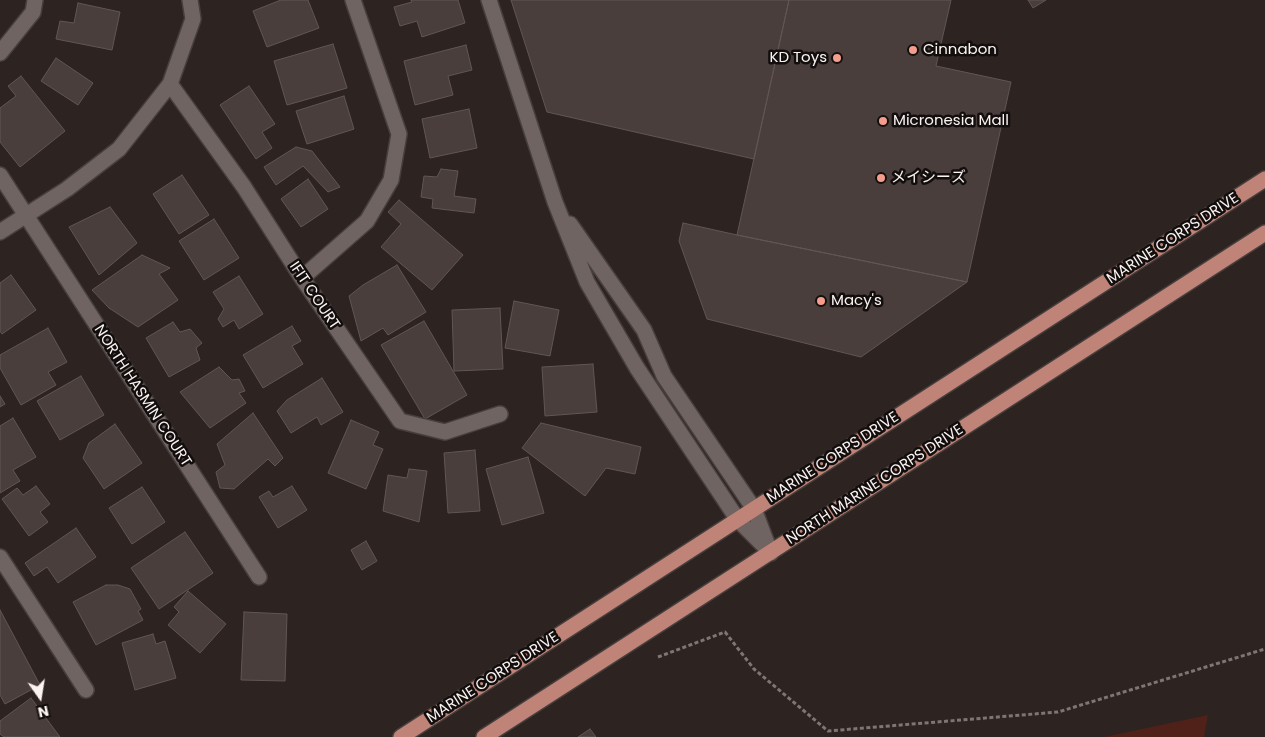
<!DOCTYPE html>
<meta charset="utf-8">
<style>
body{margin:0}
#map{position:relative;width:1265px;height:737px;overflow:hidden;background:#2d2321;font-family:Poppins,sans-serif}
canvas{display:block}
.north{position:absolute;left:15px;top:672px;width:50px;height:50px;-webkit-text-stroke:4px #120e0d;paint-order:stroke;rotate:167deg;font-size:14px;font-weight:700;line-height:20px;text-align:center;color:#faf3f1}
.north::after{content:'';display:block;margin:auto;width:18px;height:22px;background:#faf3f1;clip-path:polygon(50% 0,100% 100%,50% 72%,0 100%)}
</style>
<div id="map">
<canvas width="1265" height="737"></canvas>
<div class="north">N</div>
</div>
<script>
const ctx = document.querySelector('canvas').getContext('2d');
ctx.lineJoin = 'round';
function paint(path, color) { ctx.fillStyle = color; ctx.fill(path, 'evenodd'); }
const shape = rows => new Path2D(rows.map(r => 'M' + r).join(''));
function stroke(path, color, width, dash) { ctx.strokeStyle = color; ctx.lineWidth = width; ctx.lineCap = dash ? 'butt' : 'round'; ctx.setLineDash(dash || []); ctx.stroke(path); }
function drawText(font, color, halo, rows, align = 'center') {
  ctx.font = font + ' Poppins,"Noto Sans JP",sans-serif'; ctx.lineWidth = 5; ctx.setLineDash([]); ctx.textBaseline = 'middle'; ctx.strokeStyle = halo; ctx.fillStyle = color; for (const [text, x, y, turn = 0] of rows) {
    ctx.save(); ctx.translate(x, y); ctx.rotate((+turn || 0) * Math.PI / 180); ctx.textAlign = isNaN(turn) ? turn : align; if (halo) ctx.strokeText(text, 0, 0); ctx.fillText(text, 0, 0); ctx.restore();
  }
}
paint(shape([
 [1208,715,1204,737,1104,737]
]), '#4f2119');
const building = shape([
 [281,0,308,0,319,28,267,47,253,11,281,0],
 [411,0,458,0,465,23,422,37,417,21,400,26,394,7,412,2,411,0],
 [511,0,789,0,754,159,547,112,511,0],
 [789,0,951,0,936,66,1011,82,967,282,737,235,789,0],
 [1028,0,1046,0,1033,8,1028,0],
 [78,3,120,12,112,50,56,39,60,21,74,23,78,3],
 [333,44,347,88,287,105,274,61,333,44],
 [466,45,472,70,448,76,453,95,415,105,404,61,466,45],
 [56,58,93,83,78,105,41,81,56,58],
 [21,76,65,131,20,167,0,142,0,108,16,96,8,86,21,76],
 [249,86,275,124,262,132,272,148,256,159,220,105,249,86],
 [344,96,354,129,307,144,296,111,344,96],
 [469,109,477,148,430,158,422,119,469,109],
 [296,147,312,151,340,187,328,192,303,166,276,185,264,167,296,147],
 [441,169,458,171,454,196,476,199,474,213,432,208,433,199,421,197,424,176,437,177,441,169],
 [182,175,209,215,179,234,153,194,182,175],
 [308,179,328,209,301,227,281,199,308,179],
 [399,200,463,255,432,290,381,247,401,224,388,212,399,200],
 [110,207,137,243,99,275,69,227,110,207],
 [214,219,239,258,204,280,179,241,214,219],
 [683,223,737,235,967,282,861,357,707,319,679,241,683,223],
 [142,255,170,268,159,274,178,300,138,327,109,308,92,290,142,255],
 [397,265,426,312,388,335,383,328,361,341,349,296,363,285,397,265],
 [11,275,36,310,2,334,0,331,0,283,11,275],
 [239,276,263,314,239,329,234,320,223,327,218,319,224,309,213,292,239,276],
 [514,301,559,310,550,356,505,348,514,301],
 [500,308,503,369,454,371,452,310,500,308],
 [424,321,467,395,425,419,381,345,424,321],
 [173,322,180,332,190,329,202,343,196,348,200,360,169,377,146,338,173,322],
 [292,326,301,341,292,346,303,364,263,388,243,355,292,326],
 [48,328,67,362,48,372,56,385,21,405,0,368,0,355,48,328],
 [593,364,597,412,545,416,542,367,593,364],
 [219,367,232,380,239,379,245,391,239,393,246,403,210,428,180,392,219,367],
 [81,376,104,415,60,440,37,401,81,376],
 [322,378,343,412,321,425,317,417,291,433,277,411,287,400,322,378],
 [0,396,5,404,0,407,0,396],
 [253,413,283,458,275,466,268,459,234,489,220,488,216,472,225,465,217,444,253,413],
 [13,418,36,457,13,470,20,481,0,493,0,426,13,418],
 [351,420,379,432,373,445,383,449,366,489,328,473,351,420],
 [541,423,641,447,635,474,606,468,585,496,522,448,541,423],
 [115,424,142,463,104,489,83,458,89,443,115,424],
 [475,450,480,511,448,513,444,453,475,450],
 [528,457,544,513,502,525,486,469,528,457],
 [409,469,427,471,419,522,383,511,388,475,407,478,409,469],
 [36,486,50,504,40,512,48,522,29,536,2,499,17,488,23,495,36,486],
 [292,486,307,510,278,528,259,497,269,491,273,497,292,486],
 [142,487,165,522,132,544,109,508,142,487],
 [76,528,96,557,58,583,47,567,34,576,25,563,76,528],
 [185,532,213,573,159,609,131,568,185,532],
 [366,541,377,561,362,570,351,550,366,541],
 [106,585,118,585,130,589,141,609,138,611,143,620,96,645,73,602,106,585],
 [188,591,226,624,200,653,168,625,179,612,174,607,188,591],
 [0,610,40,685,5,704,0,695,0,610],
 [244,612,287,614,285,681,241,680,244,612],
 [153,634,156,644,165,641,176,678,135,690,122,643,153,634],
 [31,698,60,737,4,737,0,734,0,721,31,698],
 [590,729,596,737,578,737,590,729]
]);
paint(building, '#493e3c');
stroke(building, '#625654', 1);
const minor = shape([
 [489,0,555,202,587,282,637,368,738,520,771,553],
 [0,53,33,12,35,0],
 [170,84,244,187,302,278,400,421,445,432,500,414],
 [0,175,259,577],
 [570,224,644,330,664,376,754,509,768,546],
 [0,232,67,189,119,149,170,84,193,19,190,0],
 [302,278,367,221,391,180,399,134,353,0],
 [0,557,86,690]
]);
const major = shape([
 [401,737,1265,179],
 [484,737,1265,233]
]);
stroke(minor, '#473f3d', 18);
stroke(major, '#473f3d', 18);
stroke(shape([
 [658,657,725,632,754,669,828,731,1058,712,1265,649]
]), '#7f7674', 3, [4, 2.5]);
stroke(minor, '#706462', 15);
stroke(major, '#bf8378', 15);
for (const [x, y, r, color] of [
 [913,50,5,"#f49d8c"],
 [837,58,5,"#f49d8c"],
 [883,121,5,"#f49d8c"],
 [881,178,5,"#f49d8c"],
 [821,301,5,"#f49d8c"]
]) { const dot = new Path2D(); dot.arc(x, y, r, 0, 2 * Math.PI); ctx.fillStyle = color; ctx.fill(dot); stroke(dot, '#120e0d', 2); }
drawText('15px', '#faf3f1', '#120e0d', [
 ["Cinnabon",923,50],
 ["KD Toys",827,58,"right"],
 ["Micronesia Mall",893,121],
 ["メイシーズ",891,178],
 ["Macy's",831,301]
], 'left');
drawText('15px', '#faf3f1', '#120e0d', [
 ["MARINE CORPS DRIVE",1173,239,-33],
 ["IFIT COURT",314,296,56],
 ["NORTH HASMIN COURT",142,396,57],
 ["MARINE CORPS DRIVE",833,458,-33],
 ["NORTH MARINE CORPS DRIVE",875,485,-33],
 ["MARINE CORPS DRIVE",493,678,-33]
]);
</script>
